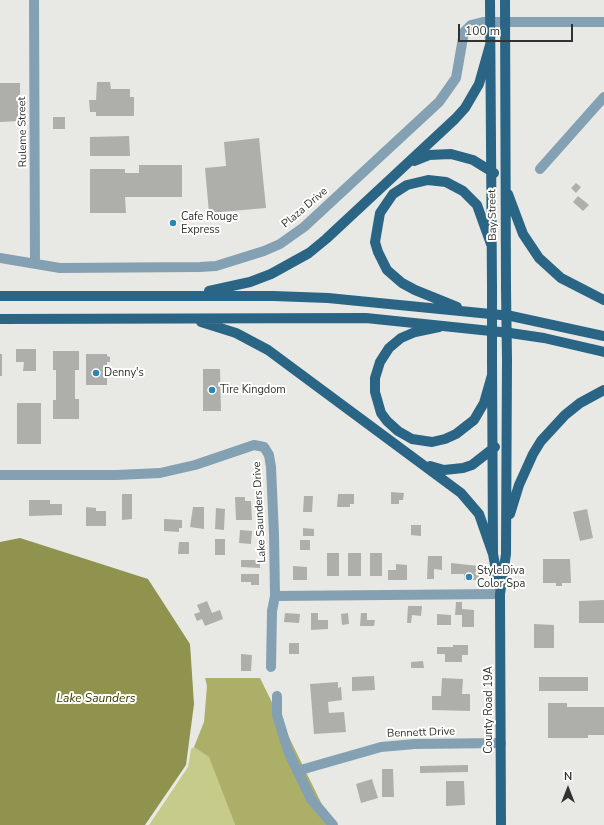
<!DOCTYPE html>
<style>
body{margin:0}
#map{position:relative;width:604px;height:825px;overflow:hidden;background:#e8e9e5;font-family:"Nunito Sans",sans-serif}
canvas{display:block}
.north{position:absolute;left:548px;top:769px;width:40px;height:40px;-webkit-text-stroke:3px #fffffe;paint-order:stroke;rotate:0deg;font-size:11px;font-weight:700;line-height:16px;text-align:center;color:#323231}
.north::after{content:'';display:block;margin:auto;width:14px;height:18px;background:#323231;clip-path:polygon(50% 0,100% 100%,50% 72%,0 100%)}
.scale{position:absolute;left:458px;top:24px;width:115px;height:18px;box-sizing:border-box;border:2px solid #323231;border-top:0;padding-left:5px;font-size:12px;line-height:14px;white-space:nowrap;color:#323231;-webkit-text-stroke:3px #fffffe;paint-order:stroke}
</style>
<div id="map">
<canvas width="604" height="825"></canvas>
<div class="north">N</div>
<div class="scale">100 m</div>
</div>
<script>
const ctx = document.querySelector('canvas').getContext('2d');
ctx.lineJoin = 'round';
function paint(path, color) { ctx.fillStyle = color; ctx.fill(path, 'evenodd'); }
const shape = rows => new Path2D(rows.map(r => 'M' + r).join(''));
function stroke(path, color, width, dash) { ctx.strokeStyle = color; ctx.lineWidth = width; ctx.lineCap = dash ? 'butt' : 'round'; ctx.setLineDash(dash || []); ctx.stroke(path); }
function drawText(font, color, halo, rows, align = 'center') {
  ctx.font = font + ' "Nunito Sans",sans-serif'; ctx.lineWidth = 4; ctx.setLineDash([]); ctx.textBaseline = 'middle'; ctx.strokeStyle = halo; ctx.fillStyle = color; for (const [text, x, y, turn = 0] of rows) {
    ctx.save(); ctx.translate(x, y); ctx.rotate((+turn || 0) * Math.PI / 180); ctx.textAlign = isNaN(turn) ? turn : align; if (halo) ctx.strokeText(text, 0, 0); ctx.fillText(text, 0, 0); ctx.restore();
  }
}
paint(shape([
 [194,747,209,756,235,825,149,825,188,767,191,749]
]), '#c7cb8a');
paint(shape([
 [205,678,260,678,332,825,235,825,209,757,194,747,204,722,207,686]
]), '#acaf68');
paint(shape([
 [20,538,148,579,190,644,194,704,186,765,145,825,0,825,0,542]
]), '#90934d');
paint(shape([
 [97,82,110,82,111,89,130,89,130,97,134,97,134,116,96,116,96,112,90,112,89,100,96,100],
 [0,83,20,83,20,121,0,122],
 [53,117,65,117,65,129,53,129],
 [129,136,130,156,90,156,90,137],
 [259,138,266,208,209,213,205,168,226,166,224,142],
 [139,165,182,165,182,197,125,197,126,213,90,213,90,169,125,169,125,173,139,173],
 [576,183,581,187,576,193,571,188],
 [578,196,589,205,583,211,573,202],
 [16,349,36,349,36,371,23,371,24,362,16,362],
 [53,351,79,351,79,370,75,370,75,399,79,399,79,419,53,419,53,400,56,400,56,370,53,370],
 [0,354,2,354,2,376,0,376],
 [86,354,107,354,107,356,110,357,110,362,107,362,107,385,86,385],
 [203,369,220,369,221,411,203,411],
 [17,403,41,403,41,444,17,444],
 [391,492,404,493,403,500,399,500,399,504,391,504],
 [122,494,132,494,132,519,122,520],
 [338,494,354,494,354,504,350,504,350,507,337,507],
 [304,496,313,496,312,512,303,512],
 [235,497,245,497,245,501,251,501,252,520,236,520],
 [29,500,50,500,50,504,62,504,62,515,29,516],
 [86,507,96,508,96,511,106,511,106,526,86,526],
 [193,507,204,507,204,529,190,527],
 [216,508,225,509,224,530,215,529],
 [587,509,593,538,580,541,573,512],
 [164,519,182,520,182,528,179,528,179,532,164,531],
 [411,525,421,525,421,536,411,535],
 [303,528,314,529,314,536,303,536],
 [240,530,252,531,251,544,239,543],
 [215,539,225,539,225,555,215,555],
 [300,540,310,540,310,550,300,550],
 [179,542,189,542,189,554,178,554],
 [327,553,339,553,339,576,327,576],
 [348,553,361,553,361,576,348,576],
 [370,553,382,553,382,576,370,576],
 [428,556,442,556,442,570,434,569,434,579,427,579],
 [543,559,570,559,571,583,562,583,562,586,556,586,556,583,543,583],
 [241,560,260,560,260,568,241,567],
 [451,563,479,566,479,580,464,580,464,574,451,574],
 [396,564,407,565,407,580,388,580,388,570,396,570],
 [293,566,307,567,307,580,293,580],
 [241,574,259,574,259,585,251,585,251,582,241,582],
 [604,600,604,623,579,623,579,601],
 [207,601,212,613,220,610,223,619,205,626,202,619,197,621,194,614,200,612,197,605],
 [456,602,462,602,462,609,474,610,474,627,462,627,462,615,455,615],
 [408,606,422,606,421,616,412,615,411,623,407,623],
 [285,613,300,614,299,623,284,622],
 [311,613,318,613,318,620,328,620,328,629,311,630],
 [348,613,349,624,342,625,341,614],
 [361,613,367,613,367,620,375,620,374,626,360,626],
 [437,614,451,615,451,625,437,625],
 [534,624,554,625,554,648,534,648],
 [289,643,299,643,299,654,289,654],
 [453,645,468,645,468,655,462,655,462,662,445,662,445,654,437,654,437,647,453,647],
 [241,654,252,655,251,671,241,671],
 [423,661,424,668,411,668,411,662],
 [374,676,375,690,352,691,352,677],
 [539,677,588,677,588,691,539,691],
 [442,678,463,679,462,694,470,694,470,711,432,710,432,696,441,696],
 [338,682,338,688,341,687,342,700,328,702,329,713,344,712,346,732,314,734,310,684],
 [548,703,567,703,567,707,604,707,604,735,588,735,588,738,548,738],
 [468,765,468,772,420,773,420,766],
 [382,769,393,769,394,797,382,797],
 [372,779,378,798,361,803,356,784],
 [446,781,464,781,465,805,446,806]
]), '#aeafab');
stroke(shape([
 [34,0,35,264],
 [540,169,604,97],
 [0,258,60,268,200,267,216,266,264,251,280,244,304,227,439,102,456,78,464,32,471,25,483,22,604,22],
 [0,475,117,475,160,473,195,465,254,445,264,447,269,455,271,467,274,535,275,596,272,611,271,667],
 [275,596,500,594],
 [277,696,277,715,288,751,311,799,333,825],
 [297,771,381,747,415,744,501,743]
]), '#84a1b3', 10);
stroke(shape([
 [490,0,492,287],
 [505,0,506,289],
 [414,161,429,155,451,154,473,160,494,173],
 [508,194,523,234,539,258,561,278,604,300],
 [209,291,250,282,271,274,309,253,326,239,455,119,465,108,479,84,490,45],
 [0,296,273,296,328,298,511,316,604,336],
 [457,307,415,290,402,283,387,270,378,252,375,242,380,213,393,194,407,185,428,180,446,182,463,191,477,205,491,244],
 [0,319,366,318,510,333,544,338,604,352],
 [201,322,236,333,268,350,461,493,479,514,493,554],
 [439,327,415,332,401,338,389,348,380,362,375,378,375,392,381,413,387,421,398,431,412,439,432,442,445,439,456,434,474,420,484,403,492,375],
 [492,358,493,554,499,586],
 [430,466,444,470,463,468,472,465,495,447],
 [510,514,519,485,533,454,541,441,565,415,580,403,604,390],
 [501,825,500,594,506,554,507,360]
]), '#2a6585', 10);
stroke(shape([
 [492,287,492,358],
 [506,289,507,360]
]), '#2a6585', 10);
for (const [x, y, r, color] of [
 [173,223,4,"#2c85b3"],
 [96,373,4,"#2c85b3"],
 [212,390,4,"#2c85b3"],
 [469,577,4,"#2c85b3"]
]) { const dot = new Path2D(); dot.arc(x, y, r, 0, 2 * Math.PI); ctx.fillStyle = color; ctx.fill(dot); stroke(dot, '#fffffe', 1.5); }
drawText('11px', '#323231', '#fffffe', [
 ["Ruleme Street",23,132,-91],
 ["Plaza Drive",305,208,-40],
 ["Bay Street",493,215,-91],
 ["Lake Saunders Drive",260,512,-93],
 ["County Road 19A",489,710,-90],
 ["Bennett Drive",421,733,-2]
]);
drawText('11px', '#323231', '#fffffe', [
 ["Cafe Rouge",181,217],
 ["Express",181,230],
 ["Denny's",104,373],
 ["Tire Kingdom",220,390],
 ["StyleDiva",477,571],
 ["Color Spa",477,584]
], 'left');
drawText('italic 12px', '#383900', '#fffffe', [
 ["Lake Saunders",96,699]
]);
</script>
